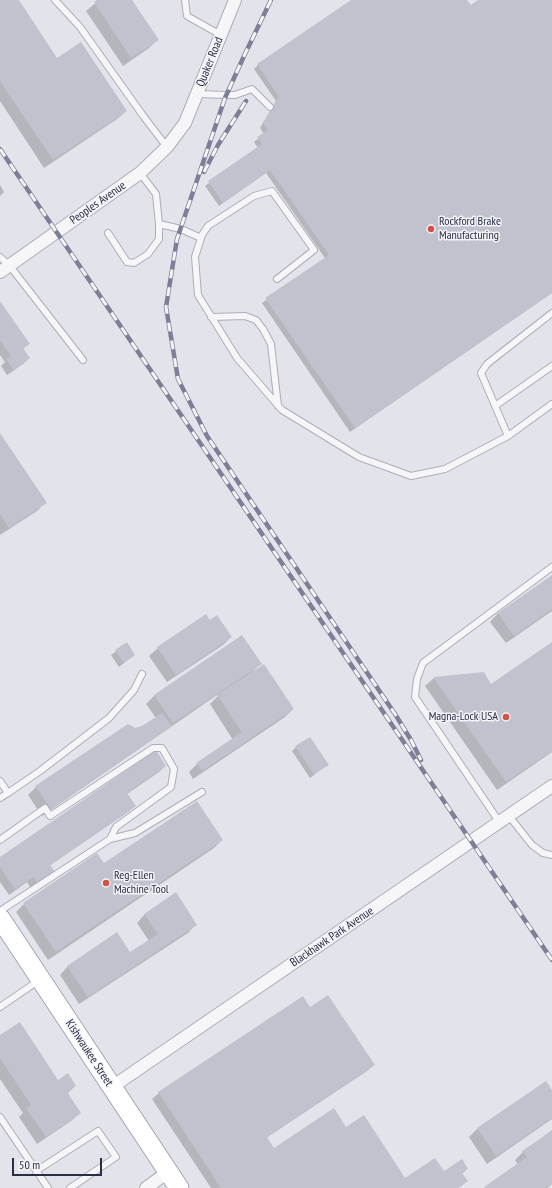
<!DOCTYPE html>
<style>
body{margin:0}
#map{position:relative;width:552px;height:1188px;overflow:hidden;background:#e3e4eb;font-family:"PT Sans Narrow",sans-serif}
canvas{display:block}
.scale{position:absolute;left:12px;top:1158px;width:90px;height:18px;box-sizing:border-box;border:2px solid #2a2e44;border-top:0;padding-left:5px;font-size:12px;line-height:14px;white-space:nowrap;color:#2a2e44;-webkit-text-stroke:3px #f3f4f8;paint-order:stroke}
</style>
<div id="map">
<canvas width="552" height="1188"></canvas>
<div class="scale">50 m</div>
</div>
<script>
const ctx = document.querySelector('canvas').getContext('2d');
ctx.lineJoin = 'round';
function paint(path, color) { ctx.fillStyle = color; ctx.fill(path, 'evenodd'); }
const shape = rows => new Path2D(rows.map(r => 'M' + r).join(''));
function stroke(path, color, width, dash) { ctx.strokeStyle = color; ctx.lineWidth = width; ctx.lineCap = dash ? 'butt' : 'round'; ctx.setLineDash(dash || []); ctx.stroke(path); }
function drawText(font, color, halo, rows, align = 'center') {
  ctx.font = font + ' "PT Sans Narrow",sans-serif'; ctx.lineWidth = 3; ctx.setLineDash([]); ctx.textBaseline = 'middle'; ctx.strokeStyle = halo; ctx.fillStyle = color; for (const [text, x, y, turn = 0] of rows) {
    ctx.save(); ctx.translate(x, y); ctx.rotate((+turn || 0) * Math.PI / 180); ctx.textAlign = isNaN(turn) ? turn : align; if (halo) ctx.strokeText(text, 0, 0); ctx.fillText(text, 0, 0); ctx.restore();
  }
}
paint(shape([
 [0,0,17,0,57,59,126,111,117,119,44,168,0,101],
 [99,0,131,0,158,39,149,48,123,66,86,11],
 [353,0,466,0,470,6,480,0,552,0,552,293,350,432,262,303,325,258,266,173,219,206,205,186,258,148,254,142,264,134,260,128,276,101,254,69,258,65],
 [0,185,4,192,0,196],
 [0,302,28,344,23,349,29,358,23,364,7,375,1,366,5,362,0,355],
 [0,434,46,502,37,511,0,535],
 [552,576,552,611,506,643,490,622,498,613],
 [209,621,231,637,223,645,167,682,149,656,158,648],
 [242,636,260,664,252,672,293,709,285,717,193,779,189,772,197,764,233,740,210,704,218,696,217,695,42,816,28,795,36,787,135,729,143,727,156,718,146,704,154,696],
 [552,643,552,752,497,790,425,686,434,678,483,674,491,685],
 [126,644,134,655,119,667,111,655],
 [296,747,327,765,310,778,292,751],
 [165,766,159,772,127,794,135,806,128,812,49,866,53,872,31,889,27,882,9,895,0,882,0,858],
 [222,840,214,848,48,960,16,912,24,904,104,865],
 [145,914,196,924,188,933,79,1004,60,975,68,966,130,953,149,941,137,923],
 [310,1008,373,1065,367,1071,266,1138,273,1149,346,1128,405,1179,467,1169,462,1174,467,1181,460,1187,211,1188,152,1099,159,1093],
 [0,1037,58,1081,75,1086,67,1094,80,1113,71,1121,37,1144,19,1117,23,1113,0,1079],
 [545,1082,552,1092,552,1119,487,1164,469,1137,477,1129],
 [552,1130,552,1184,547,1188,485,1188,518,1165,515,1160,523,1152]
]), '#0003');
paint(shape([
 [0,0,19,0,57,58,81,42,127,111,53,160,0,81],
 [97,0,132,0,159,40,131,58,94,2],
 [351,0,467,0,471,5,478,0,552,0,552,293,355,428,265,298,329,255,270,170,223,203,208,181,262,144,257,137,268,130,263,123,279,97,257,64],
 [0,301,30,344,23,348,30,358,14,370,6,359,11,356,0,340],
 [0,433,47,503,9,528,0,514],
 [552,575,552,609,514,636,498,613],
 [206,614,210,620,217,615,232,637,176,675,157,647],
 [242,635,262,664,173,723,154,695],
 [127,642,135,655,124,663,115,650],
 [552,642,552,751,506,782,433,677,484,672,491,684],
 [264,664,294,709,202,771,196,763,242,732,217,695],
 [162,713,172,726,51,809,35,786,128,724,135,728,142,726],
 [310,737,329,765,314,774,295,746],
 [156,750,166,766,127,793,136,806,50,865,55,872,38,884,33,877,15,889,0,867,0,857],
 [197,801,223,840,56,952,23,903,97,853,104,863],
 [176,892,197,925,88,997,67,966,117,932,130,952,158,934,144,914],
 [328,995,375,1065,267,1137,274,1148,334,1108,346,1127,364,1115,405,1178,435,1158,444,1171,462,1159,468,1169,462,1173,468,1181,458,1188,221,1188,158,1092,303,996,310,1007],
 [20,1022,58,1080,68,1073,76,1086,67,1092,81,1113,46,1137,26,1108,31,1105,0,1058,0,1035],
 [546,1081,552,1090,552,1118,496,1156,477,1128],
 [552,1131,552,1183,545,1188,485,1188,484,1187,527,1157,522,1151]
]), '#c0c2ce');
const service = shape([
 [55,0,80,27,144,117,167,147],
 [185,0,187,16,221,35],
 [197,94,227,95,235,95,252,89,270,107],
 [140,173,156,194,159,224,181,229,201,238],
 [108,233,127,262,134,263,148,254,159,239,159,224],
 [0,257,9,265,83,360],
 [277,279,314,250,272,191,254,196,208,226,202,235,195,257,198,295,237,358,282,410,359,457,411,476,445,469,508,436,552,404],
 [211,317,245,316,256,320,263,329,271,344,278,406],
 [495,406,552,366],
 [508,436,481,373,487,364,552,313],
 [0,781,8,793,0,798],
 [8,793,40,771,109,718,134,690,142,674],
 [509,816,532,845,543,853,552,855],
 [500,823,415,697,417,679,423,663,552,567],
 [0,840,45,808,50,816,153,748,162,748,174,769,171,787,116,827,110,839],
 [0,911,110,839,135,833,202,792],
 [0,1007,38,981],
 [0,1117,48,1188],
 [36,1171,98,1131,116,1157,70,1188]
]);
const minor = shape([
 [0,272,140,173,167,147,185,123,235,0],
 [112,1087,552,786],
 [146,1188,168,1172]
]);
const primary = shape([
 [0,918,179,1188]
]);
stroke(service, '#acadb9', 8);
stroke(minor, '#acadb9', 14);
stroke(primary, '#a2a5b7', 21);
stroke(service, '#f6f6f9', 6);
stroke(minor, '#f6f6f9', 12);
stroke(primary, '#fff', 19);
const rail = shape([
 [271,0,244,56,225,98,177,239,166,307,178,379,207,436,395,714,411,740,421,760],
 [0,149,552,960],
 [204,172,218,145,246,101]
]);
stroke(rail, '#7c7f95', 4.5);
stroke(rail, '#f3f4f8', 3, [9]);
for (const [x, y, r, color] of [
 [431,229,4,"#d15247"],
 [506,717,4,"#d15247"],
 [106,883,4,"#d15247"]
]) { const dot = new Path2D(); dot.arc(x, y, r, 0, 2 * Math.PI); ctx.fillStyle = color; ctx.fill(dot); stroke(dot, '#f3f4f8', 1.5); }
drawText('12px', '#2a2e44', '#f3f4f8', [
 ["Quaker Road",210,62,-68],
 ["Peoples Avenue",98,203,-35],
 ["Blackhawk Park Avenue",332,937,-34],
 ["Kishwaukee Street",89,1053,57]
]);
drawText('12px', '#2a2e44', '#f3f4f8', [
 ["Rockford Brake",439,222],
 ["Manufacturing",439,236],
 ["Magna-Lock USA",498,717,"right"],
 ["Reg-Ellen",114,876],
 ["Machine Tool",114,890]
], 'left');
</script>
